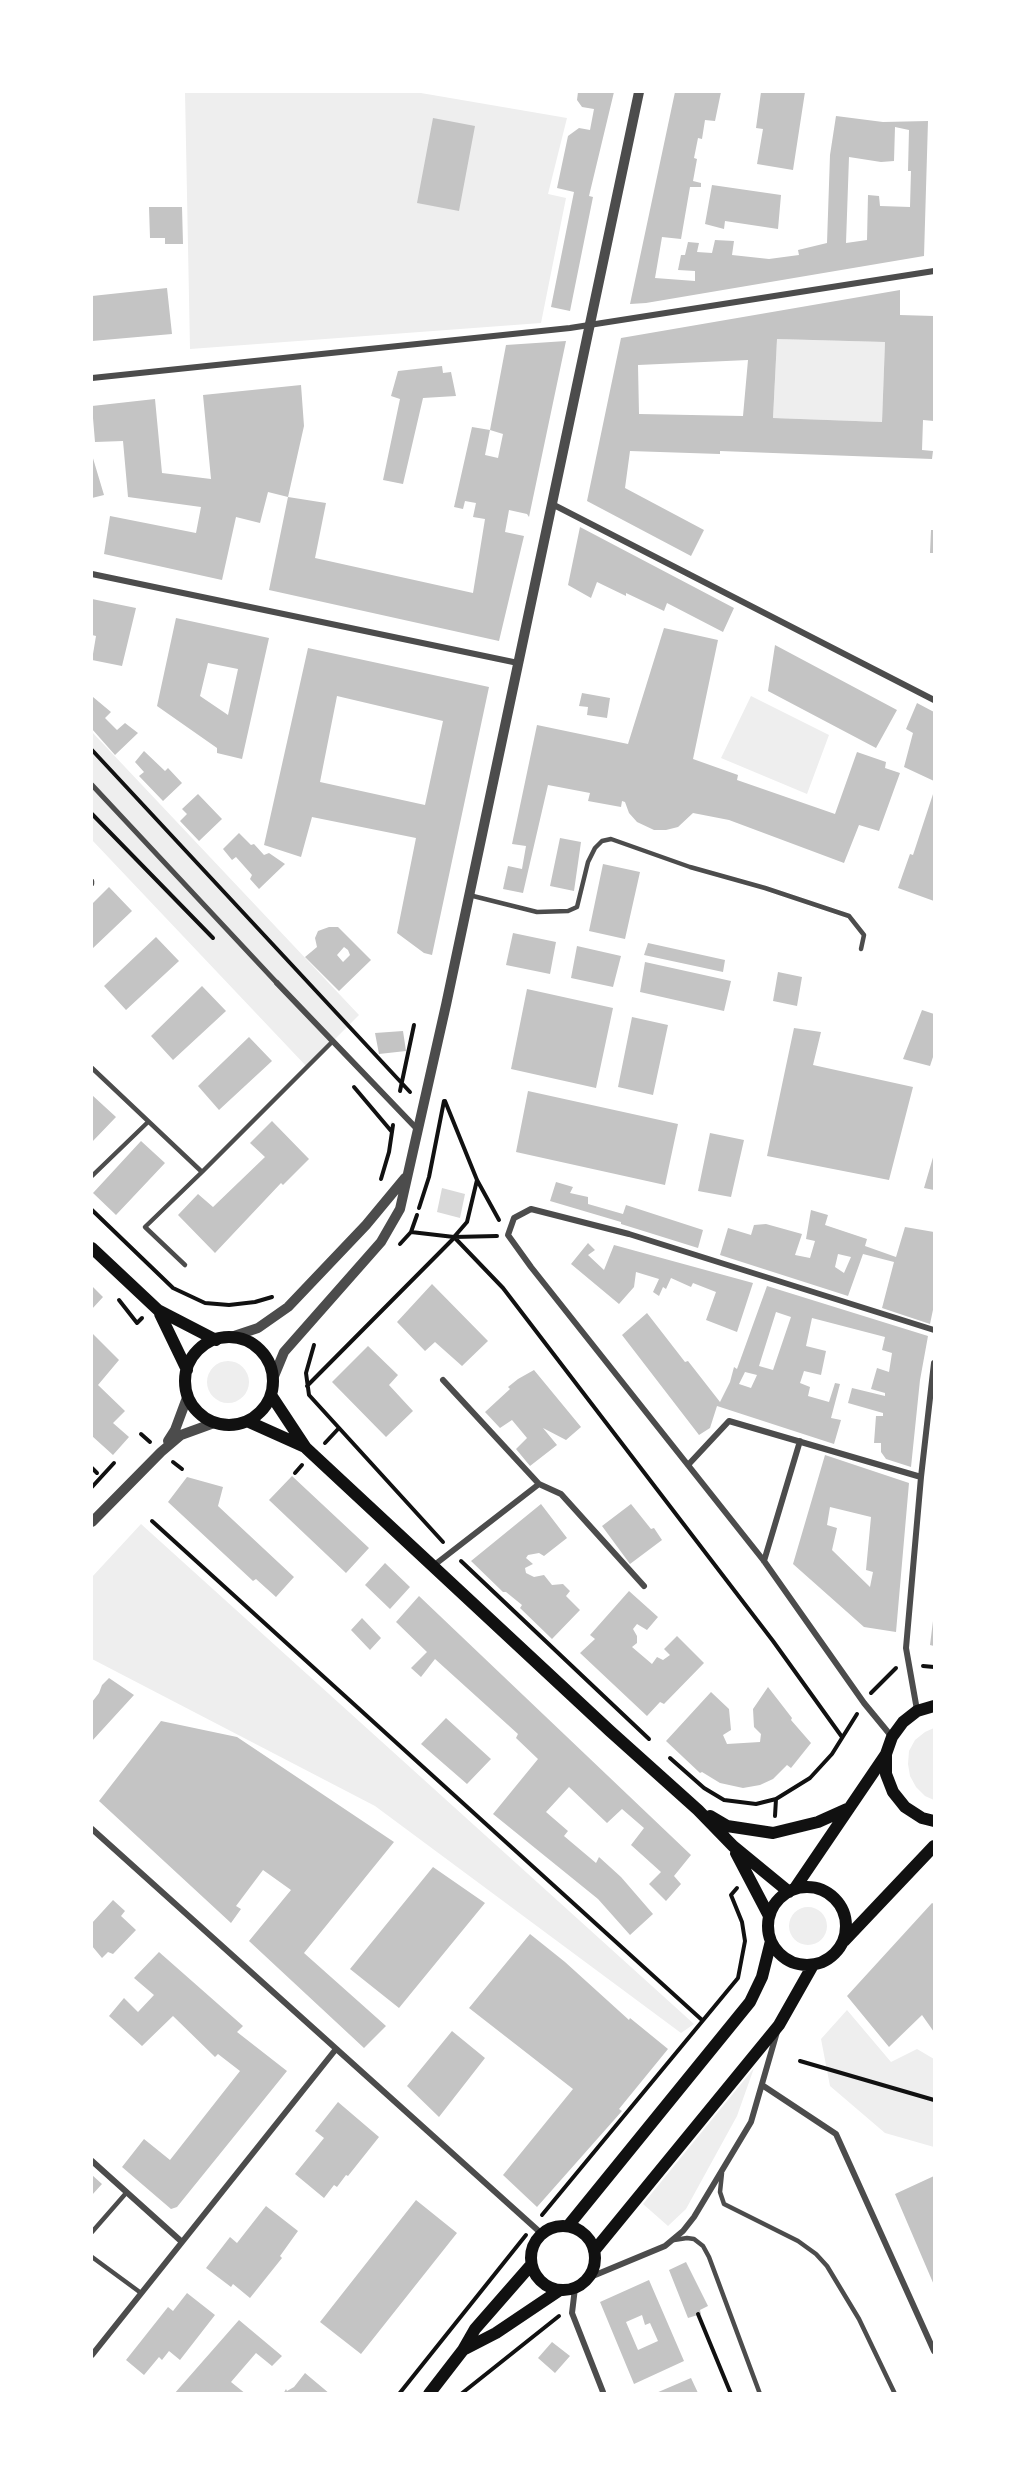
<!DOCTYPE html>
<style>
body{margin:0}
#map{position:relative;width:1026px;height:2485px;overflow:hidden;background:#fff;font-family:Cabin,sans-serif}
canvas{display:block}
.frame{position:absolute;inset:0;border:93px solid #fff;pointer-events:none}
</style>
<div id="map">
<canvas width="1026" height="2485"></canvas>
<div class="frame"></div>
</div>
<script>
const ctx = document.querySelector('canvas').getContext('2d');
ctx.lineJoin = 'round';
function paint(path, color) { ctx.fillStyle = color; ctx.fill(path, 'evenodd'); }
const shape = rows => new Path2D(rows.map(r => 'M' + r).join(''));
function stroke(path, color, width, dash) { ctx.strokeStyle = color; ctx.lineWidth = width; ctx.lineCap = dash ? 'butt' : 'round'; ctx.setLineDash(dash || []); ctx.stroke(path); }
paint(shape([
 [185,92,415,92,567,118,548,194,566,198,541,323,190,349],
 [777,339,885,342,882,422,773,418],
 [751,696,829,735,807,794,721,758],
 [92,732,359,1015,307,1067,92,840],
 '207 1382a21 21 0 1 1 42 0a21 21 0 1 1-42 0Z',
 [141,1524,694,2024,681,2033,375,1806,92,1659,92,1577],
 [934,1728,934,1800,925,1796,916,1787,910,1776,908,1764,909,1751,915,1740,925,1732],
 '789 1926a19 19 0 1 1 38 0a19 19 0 1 1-38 0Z',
 [847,2010,891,2062,917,2049,934,2059,934,2147,885,2133,830,2086,821,2039],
 [754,2068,737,2116,686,2209,668,2226,643,2204]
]), '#eee');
paint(shape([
 [442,1188,465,1194,460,1218,437,1212]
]), '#d9d9d9');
paint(shape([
 [578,92,614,92,589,196,593,197,570,311,551,307,574,192,557,188,568,136,579,128,590,130,594,109,582,107,577,100],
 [675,92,721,92,715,121,705,120,702,139,698,138,694,158,697,159,693,181,701,183,701,187,690,187,681,239,662,237,655,278,695,281,695,271,678,270,681,255,685,255,688,242,699,243,697,252,712,253,715,240,734,241,732,255,769,259,799,255,798,250,827,243,830,155,836,116,883,122,928,121,924,256,646,303,630,304],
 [895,127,909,130,908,171,911,171,910,207,880,206,879,196,868,195,867,240,846,243,849,157,881,162,894,161],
 [761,92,805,92,793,170,757,164,763,129,756,128],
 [433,118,475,126,459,211,417,203],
 [712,185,781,195,778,229,725,221,724,229,705,224],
 [149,207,182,207,183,244,165,244,165,238,150,238],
 [167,288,172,334,92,341,92,296],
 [900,290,900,315,934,316,934,421,923,420,922,450,933,451,932,459,720,451,720,454,630,451,625,488,704,530,691,556,587,501,621,338],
 [777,339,885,342,882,422,773,418],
 [748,360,743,416,639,414,638,365],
 [566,341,529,517,527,514,509,510,505,532,524,536,499,641,269,590,288,497,268,492,260,523,236,517,222,580,104,554,110,516,196,533,201,507,128,497,123,441,95,442,92,406,155,399,162,473,211,479,203,395,301,385,304,426,288,497,326,503,315,558,473,593,485,519,473,517,476,503,465,501,463,509,454,507,472,427,490,430,485,455,498,458,503,434,490,430,506,345],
 [442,366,443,373,451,372,456,396,423,398,403,484,383,480,400,399,391,396,398,371],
 [92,455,104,495,92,498],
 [580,527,734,608,723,632,667,603,664,611,626,593,626,596,597,582,591,598,568,585],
 [931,530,934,530,934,553,930,553],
 [92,599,136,608,122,666,92,660,96,636,92,635],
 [176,618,269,638,242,759,217,753,217,748,157,706],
 [208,663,238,669,228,715,200,696],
 [664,628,718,640,693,759,738,775,737,780,835,814,857,752,886,762,885,768,900,773,879,831,859,825,844,863,729,820,693,813,678,827,666,830,654,830,637,822,629,813,625,802,622,801,621,807,588,801,590,793,548,785,523,893,503,889,508,866,522,869,526,846,512,844,537,725,628,744],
 [775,645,897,710,876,748,768,691],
 [308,648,489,687,432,955,424,953,397,933,416,838,312,817,301,857,264,845],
 [337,696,443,721,425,805,320,782],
 [582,693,610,698,607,718,587,715,588,707,579,706],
 [93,697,111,712,105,718,117,730,125,723,138,733,115,755,92,729],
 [917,703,934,712,934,781,904,767,913,733,906,729],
 [144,751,165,771,168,768,182,783,163,801,139,776,144,772,135,762],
 [934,791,934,901,898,888,910,854,913,855],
 [198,794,222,819,199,841,180,821,187,814,182,809],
 [239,833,251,845,254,844,264,855,269,853,285,864,259,889,250,879,252,875,236,857,232,860,223,849],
 [560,838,581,842,574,891,550,886],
 [603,864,640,872,625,939,589,931],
 [109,887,132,911,92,949,92,904],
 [329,927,338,927,371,960,339,991,305,957,317,947,315,938,318,931],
 [344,947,348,950,350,955,343,962,337,955],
 [513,933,556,942,550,974,506,965],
 [156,937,179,961,126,1010,104,986],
 [648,943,725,960,723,972,644,955],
 [577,946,621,956,613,987,571,978],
 [645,962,731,981,724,1011,640,992],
 [778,972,802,977,797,1006,773,1001],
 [202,986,226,1011,173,1060,151,1036],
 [527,989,613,1008,596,1088,511,1069],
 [922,1010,934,1014,934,1054,930,1066,903,1059],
 [632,1017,668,1025,653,1095,618,1087],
 [794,1028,821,1032,813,1065,913,1087,889,1180,767,1156],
 [403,1031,406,1051,379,1054,375,1033],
 [249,1037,272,1061,219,1110,198,1086],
 [528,1091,678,1124,665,1185,516,1152],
 [92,1095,116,1117,92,1142],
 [272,1121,309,1159,283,1185,281,1183,215,1253,178,1215,198,1194,213,1207,265,1157,250,1143],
 [710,1133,744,1140,731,1197,698,1191],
 [141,1141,165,1163,116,1215,93,1193],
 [934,1154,934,1190,924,1188],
 [556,1182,573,1187,570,1193,588,1197,588,1204,623,1214,626,1205,703,1230,698,1248,621,1224,621,1222,550,1201],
 [811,1210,828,1215,825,1225,867,1239,865,1246,896,1257,905,1227,934,1232,934,1305,930,1324,882,1308,894,1262,863,1254,848,1296,720,1255,728,1228,751,1235,754,1225,766,1224,802,1234,795,1255,810,1258,815,1241,806,1239],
 [838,1254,851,1257,844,1273,835,1267],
 [588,1243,595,1250,588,1255,604,1270,614,1245,753,1283,737,1332,706,1320,716,1292,693,1283,691,1287,671,1278,666,1289,663,1287,659,1296,653,1292,659,1279,636,1272,634,1287,619,1304,571,1264],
 [432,1284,488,1341,462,1366,435,1342,425,1351,397,1322],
 [92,1286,103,1297,92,1309],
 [767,1286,928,1336,920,1380,911,1467,886,1459,881,1452,881,1443,874,1443,876,1416,883,1416,883,1413,848,1403,852,1388,885,1396,885,1393,871,1389,877,1368,889,1372,892,1353,882,1350,885,1337,812,1318,806,1346,826,1351,821,1375,804,1371,800,1383,810,1387,808,1396,829,1402,835,1383,840,1384,831,1418,841,1420,834,1444,717,1406,710,1428,699,1435,622,1335,647,1313,685,1362,688,1361,720,1402,730,1382,734,1367,737,1369],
 [776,1312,791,1317,773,1370,759,1366],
 [745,1372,757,1375,751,1388,739,1384],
 [92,1333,119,1360,98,1385,125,1411,113,1423,129,1437,113,1455,92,1436],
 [368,1346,398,1375,389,1385,413,1411,386,1437,332,1382],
 [534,1370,581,1427,566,1440,543,1428,557,1445,530,1466,516,1449,527,1438,512,1420,500,1428,485,1412,510,1389,508,1387,518,1379],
 [825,1455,909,1483,896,1632,864,1627,793,1564],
 [830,1507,871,1517,866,1570,873,1572,870,1587,832,1550,837,1528,827,1525],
 [292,1476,369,1548,346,1573,269,1500],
 [187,1477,223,1487,218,1506,294,1577,276,1597,256,1579,253,1581,168,1502],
 [541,1504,567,1538,544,1556,539,1553,528,1555,526,1558,533,1564,525,1568,526,1573,534,1577,544,1575,552,1585,563,1584,570,1591,566,1596,580,1610,552,1639,520,1608,522,1605,506,1592,503,1592,471,1561],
 [631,1504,651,1529,654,1528,662,1540,630,1564,602,1526],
 [385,1563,410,1587,390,1609,365,1585],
 [629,1591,658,1617,647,1630,637,1624,633,1629,637,1636,637,1643,632,1647,652,1664,657,1657,663,1660,670,1655,664,1649,677,1636,704,1663,664,1704,660,1702,647,1716,580,1653,595,1639,590,1635],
 [419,1596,691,1855,674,1876,681,1884,666,1901,649,1884,661,1872,631,1845,644,1828,622,1809,607,1823,569,1787,546,1812,568,1831,564,1836,596,1863,599,1857,621,1877,653,1914,630,1935,598,1899,493,1814,538,1759,516,1738,518,1734,435,1659,421,1677,411,1668,427,1652,396,1622],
 [362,1618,381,1638,370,1650,351,1630],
 [933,1621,934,1621,934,1646,930,1645],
 [109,1678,134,1695,92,1741,92,1702,99,1693,102,1685],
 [768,1687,792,1718,791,1720,811,1743,791,1768,787,1765,773,1779,760,1785,743,1788,720,1783,702,1772,700,1773,666,1741,711,1692,729,1709,731,1730,723,1735,727,1744,760,1742,761,1734,754,1727,753,1709],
 [446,1718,491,1759,467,1784,421,1744],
 [161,1721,237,1737,394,1842,304,1953,386,2026,364,2048,249,1941,291,1890,263,1870,236,1906,241,1909,231,1923,99,1801],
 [433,1867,485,1903,399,2008,350,1969],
 [113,1900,125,1911,121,1916,136,1930,113,1954,108,1952,102,1958,92,1946,92,1923],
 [932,1903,934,1904,934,2032,922,2015,889,2047,847,1996],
 [530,1934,565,1962,629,2020,630,2018,668,2049,619,2109,622,2111,537,2207,503,2175,573,2089,469,2008],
 [159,1952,243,2026,237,2032,287,2071,177,2207,171,2209,122,2167,144,2139,170,2160,240,2071,218,2054,215,2057,173,2016,142,2046,109,2016,124,1998,138,2012,154,1995,134,1978],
 [452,2031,485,2058,439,2117,407,2086],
 [338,2102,379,2137,348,2176,346,2175,337,2187,334,2185,324,2198,295,2174,324,2138,315,2131],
 [92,2175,102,2184,92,2195],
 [934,2176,934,2285,895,2194],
 [416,2200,457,2233,361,2354,320,2322],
 [266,2206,298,2231,280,2256,282,2258,250,2298,233,2284,231,2287,206,2268,230,2237,237,2243],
 [686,2262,708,2306,700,2310,701,2314,688,2318,669,2270],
 [649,2280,684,2361,634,2384,600,2302],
 [642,2315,645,2325,650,2323,658,2341,638,2350,626,2322],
 [187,2293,215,2315,180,2360,169,2351,162,2360,159,2357,144,2375,126,2360,168,2307,173,2311],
 [239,2320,282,2356,272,2366,256,2353,231,2382,246,2394,174,2394],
 [552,2342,570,2356,555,2373,538,2358],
 [305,2373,330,2394,283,2394,286,2389,287,2391,294,2387],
 [691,2378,698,2393,656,2393]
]), '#c4c4c4');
stroke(shape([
 [92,750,410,1092],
 [92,814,213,938],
 [354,1087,392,1132],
 [400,1091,414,1025],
 [445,1101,477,1180,499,1220],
 [381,1179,389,1152,393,1125],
 [477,1180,467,1222,454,1237,503,1288,773,1641,842,1737],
 [419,1208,429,1177,444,1101],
 [92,1210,173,1288,205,1303,229,1305,255,1302,272,1297],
 [411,1232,454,1237,497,1236],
 [400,1244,411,1232,417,1215],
 [119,1300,137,1323,142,1318],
 [314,1345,306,1373,309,1395,443,1542],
 [307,1386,454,1238],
 [141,1434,150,1442],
 [325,1443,339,1428],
 [173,1462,182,1469],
 [92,1468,97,1473],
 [295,1473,302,1465],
 [92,1487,114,1463],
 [152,1521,702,2020],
 [461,1561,649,1739],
 [923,1666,934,1667],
 [871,1693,896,1668],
 [670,1758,704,1788,724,1800,756,1804,776,1799,810,1778,832,1754,857,1714],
 [775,1816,776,1799],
 [800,2061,934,2100],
 [542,2215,738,1978,745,1941,742,1922,731,1895,737,1888],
 [698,2314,731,2394],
 [399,2394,526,2235],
 [461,2394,559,2316]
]), '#111', 4);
stroke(shape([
 [92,881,92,884],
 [469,895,537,912,568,911,577,907,588,862,595,848,602,841,611,839,690,867,765,888,849,916,864,935,861,949],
 [92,1068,202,1172,332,1042],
 [92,1176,148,1122],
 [185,1265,145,1227,202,1172],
 [722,2173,720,2192,724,2204,798,2241,816,2254,827,2266,859,2319,895,2394],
 [92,2232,127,2192],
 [674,2240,687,2238,694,2239,703,2246,709,2257,760,2394],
 [92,2257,141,2293]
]), '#4c4c4c', 4.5);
stroke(shape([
 [92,785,277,983]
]), '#4c4c4c', 5);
stroke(shape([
 [92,378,570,328,934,271],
 [552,504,934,700],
 [92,574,518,663],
 [277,983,418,1130],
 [443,1380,539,1484,561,1494,644,1586],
 [688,1465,729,1421,921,1477],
 [764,1561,800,1441],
 [433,1566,539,1484],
 [917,1710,906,1648,921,1477,934,1363],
 [892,1737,864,1703,764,1561,531,1267,508,1235,514,1218,531,1209,629,1234,934,1330],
 [92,1829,542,2234],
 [762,2085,836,2134,934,2351],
 [92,2161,182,2242],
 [588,2278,665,2246,683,2231,694,2217,751,2122,777,2032],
 [575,2288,572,2313,603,2392],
 [92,2355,336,2049]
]), '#4c4c4c', 6);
stroke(shape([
 [228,1338,258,1328,288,1307,366,1225,405,1178],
 [272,1381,284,1352,381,1242,400,1209,446,1005,639,92],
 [168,1441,175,1430,188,1395],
 [92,1522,161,1452,181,1435,214,1423]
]), '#4c4c4c', 10);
stroke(shape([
 [92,1248,158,1310,216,1340],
 [160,1314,187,1370],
 '185 1381a44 44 0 1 1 88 0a44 44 0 1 1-88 0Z',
 [271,1395,306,1448,610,1731,698,1810,733,1846,789,1892],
 [247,1421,305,1447],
 [934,1706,917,1711,903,1722,892,1737,886,1754,886,1774,893,1792,905,1807,922,1818,934,1821],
 [710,1816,727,1826,773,1833,818,1822,847,1809],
 [736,1853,769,1916],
 '768 1926a39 39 0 1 1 78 0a39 39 0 1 1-78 0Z',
 [795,1888,886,1754],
 [844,1941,934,1846],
 '531 2258a32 32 0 1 1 64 0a32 32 0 1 1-64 0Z',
 [568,2226,750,2002,762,1977,771,1941],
 [594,2251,779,2025,813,1965],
 [465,2349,496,2333,560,2290],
 [429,2394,463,2350,475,2329,531,2265]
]), '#111', 12);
</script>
